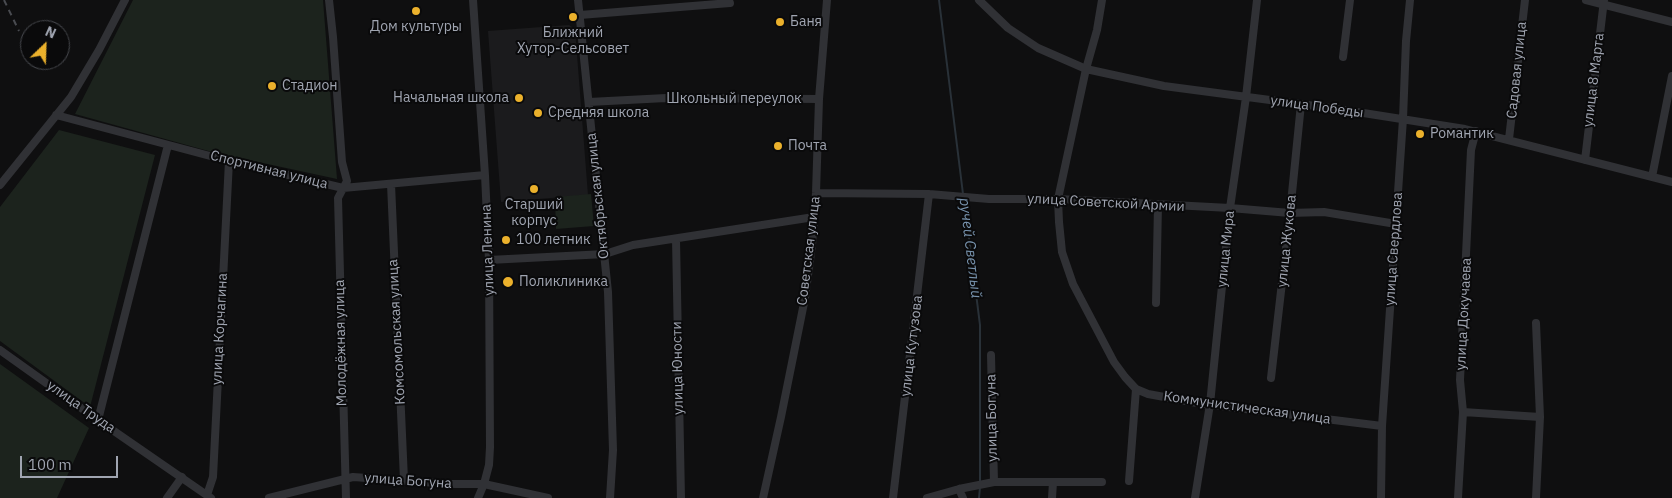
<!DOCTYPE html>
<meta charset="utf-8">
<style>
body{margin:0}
#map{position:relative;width:1672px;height:498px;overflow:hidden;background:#0f0f10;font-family:"IBM Plex Sans",sans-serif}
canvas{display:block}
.north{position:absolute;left:20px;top:20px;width:50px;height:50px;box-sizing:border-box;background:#0a0a0b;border:1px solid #46484d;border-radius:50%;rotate:24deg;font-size:14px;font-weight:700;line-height:20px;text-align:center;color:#a0a5b1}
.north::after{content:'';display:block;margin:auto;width:18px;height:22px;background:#ebb12c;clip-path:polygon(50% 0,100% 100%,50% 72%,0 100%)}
.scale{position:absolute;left:20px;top:456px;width:98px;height:22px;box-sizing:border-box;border:2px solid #a0a5b1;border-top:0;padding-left:6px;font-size:15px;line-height:18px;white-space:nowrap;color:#a0a5b1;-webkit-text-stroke:4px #0a0a0b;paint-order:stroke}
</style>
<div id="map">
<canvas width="1672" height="498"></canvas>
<div class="north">N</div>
<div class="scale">100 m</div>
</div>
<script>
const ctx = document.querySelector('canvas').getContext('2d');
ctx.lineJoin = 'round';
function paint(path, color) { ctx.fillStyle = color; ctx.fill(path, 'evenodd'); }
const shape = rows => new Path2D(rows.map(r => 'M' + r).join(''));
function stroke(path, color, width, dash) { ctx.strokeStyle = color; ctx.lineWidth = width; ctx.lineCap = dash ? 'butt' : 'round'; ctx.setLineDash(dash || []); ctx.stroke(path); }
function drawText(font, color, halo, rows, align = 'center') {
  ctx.font = font + ' "IBM Plex Sans",sans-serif'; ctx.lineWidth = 4; ctx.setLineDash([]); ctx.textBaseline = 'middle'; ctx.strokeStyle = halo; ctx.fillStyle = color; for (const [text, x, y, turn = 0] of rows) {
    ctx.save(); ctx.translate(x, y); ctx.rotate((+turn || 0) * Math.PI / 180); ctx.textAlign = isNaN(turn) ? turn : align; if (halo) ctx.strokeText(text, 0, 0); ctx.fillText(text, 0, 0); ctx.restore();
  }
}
paint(shape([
 [569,25,575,29,588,195,501,202,488,31]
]), '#1b1b1d');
paint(shape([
 [133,0,323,0,337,179,212,152,75,114],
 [59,130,155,155,90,407,0,341,0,207],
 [591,194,594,226,556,229,555,197],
 [0,364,89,428,57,498,0,498]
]), '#1c231d');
stroke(shape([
 [939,0,963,194],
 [964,198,980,325,980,483],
 [979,498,980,487]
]), '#293138', 2);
stroke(shape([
 [329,0,333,37,342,162,347,181,338,198,346,498],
 [473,0,485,175,489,260,490,447,489,465,484,484,478,498],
 [578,0,608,292,613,450,610,498],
 [979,0,1008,28,1038,48,1086,69,1164,86,1338,109,1465,129,1672,182],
 [1102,0,1097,30,1086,69,1058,199,1059,222,1062,252,1073,284,1114,362,1125,377,1136,389,1148,394,1197,403,1382,426],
 [1586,0,1672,22],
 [580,15,730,3],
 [1343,57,1350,0],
 [589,102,666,98,819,99],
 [56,115,229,161,343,188,485,175],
 [1509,139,1525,0],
 [1585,160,1604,0],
 [1652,177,1672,76],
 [391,184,404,480],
 [0,185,71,97,99,50,125,0],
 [816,193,929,194,989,199,1058,199,1230,208,1290,213,1324,212,1396,224],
 [676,239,681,498],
 [489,260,605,254,633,245,814,217],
 [1156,303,1158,205],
 [1536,323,1540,417,1536,498],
 [0,350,98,420,211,498],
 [991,355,994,482],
 [1271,378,1290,213,1301,104],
 [1463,412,1540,417],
 [98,420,168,145],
 [1129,481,1136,389],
 [959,489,963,498],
 [207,495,213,477,229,161],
 [167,498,182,477],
 [269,498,353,477,452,484,484,484,548,498],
 [763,498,781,417,805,298,812,245,816,193,819,99,827,0],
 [893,498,929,194],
 [927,498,959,489,994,482,1102,482],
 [1052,498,1053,482],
 [1195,498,1210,404,1230,208,1246,97,1257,0],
 [1381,498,1382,426,1403,119,1406,41,1410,0],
 [1458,498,1463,412,1460,380,1471,150,1476,131]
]), '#303135', 8);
stroke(shape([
 [4,0,19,31]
]), '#494b50', 2, [6, 5]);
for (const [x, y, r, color] of [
 [416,11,5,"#ebb12c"],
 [573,17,5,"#ebb12c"],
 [780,22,5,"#ebb12c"],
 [272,86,5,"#ebb12c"],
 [519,98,5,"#ebb12c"],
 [538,113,5,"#ebb12c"],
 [1420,134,5,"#ebb12c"],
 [778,146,5,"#ebb12c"],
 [534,189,5,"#ebb12c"],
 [506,240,5,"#ebb12c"],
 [508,282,6,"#ebb12c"]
]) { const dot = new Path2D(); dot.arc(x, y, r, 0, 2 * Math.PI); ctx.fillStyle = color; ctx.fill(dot); stroke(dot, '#0a0a0b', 2); }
drawText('14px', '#a0a5b1', '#0a0a0b', [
 ["Баня",790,22],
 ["Дом культуры",416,27,"center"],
 ["Ближний",573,33,"center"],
 ["Хутор-Сельсовет",573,49,"center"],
 ["Стадион",282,86],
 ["Начальная школа",509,98,"right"],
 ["Средняя школа",548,113],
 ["Романтик",1430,134],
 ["Почта",788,146],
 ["Старший",534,205,"center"],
 ["корпус",534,221,"center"],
 ["100 летник",516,240],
 ["Поликлиника",519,282]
], 'left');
drawText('14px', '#a0a5b1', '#0a0a0b', [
 ["Садовая улица",1517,70,-84],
 ["улица 8 Марта",1594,80,-83],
 ["Школьный переулок",734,99],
 ["улица Победы",1317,107,8],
 ["Спортивная улица",269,170,14],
 ["Октябрьская улица",598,196,-96],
 ["улица Советской Армии",1106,203,3],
 ["улица Жукова",1287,241,-84],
 ["улица Мира",1226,249,-84],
 ["улица Свердлова",1394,249,-86],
 ["улица Ленина",488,250,-92],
 ["Советская улица",809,251,-83],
 ["улица Докучаева",1464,314,-87],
 ["улица Корчагина",220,329,-87],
 ["Комсомольская улица",397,332,-93],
 ["Молодёжная улица",341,343,-91],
 ["улица Кутузова",912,346,-83],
 ["улица Юности",678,368,-91],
 ["улица Труда",81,407,35],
 ["Коммунистическая улица",1247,408,8],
 ["улица Богуна",992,418,-91],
 ["улица Богуна",408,481,4]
]);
drawText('italic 15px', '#7792ac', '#0a0a0b', [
 ["ручей Светлый",970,248,83]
]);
</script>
